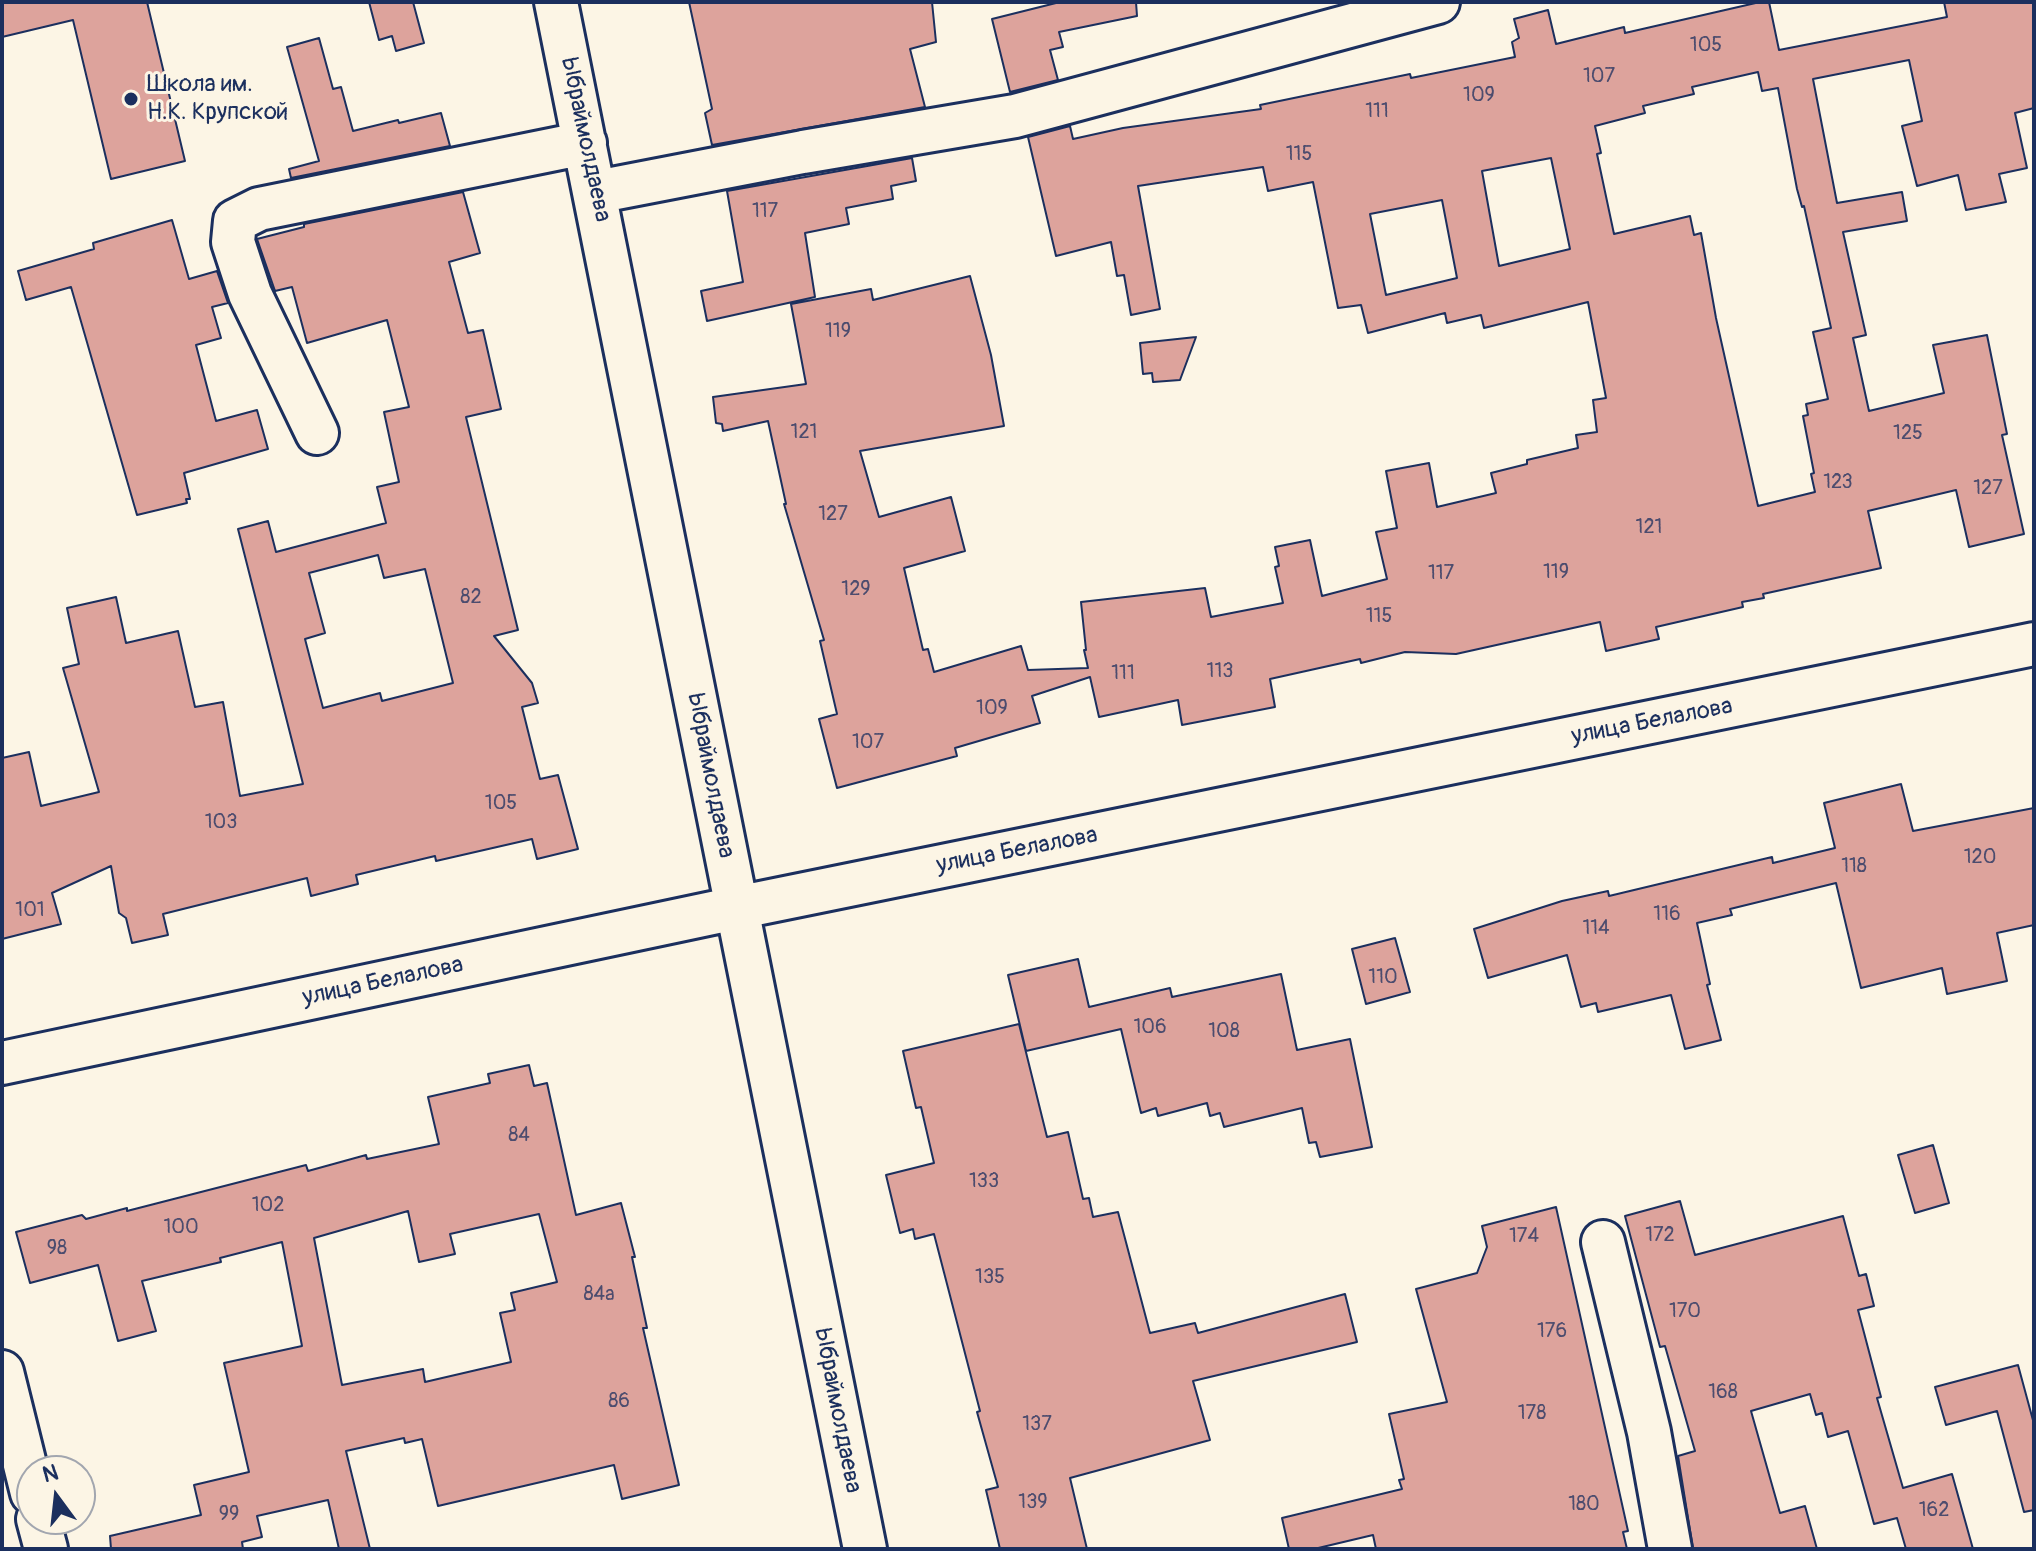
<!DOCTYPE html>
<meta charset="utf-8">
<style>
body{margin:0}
#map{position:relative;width:2036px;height:1551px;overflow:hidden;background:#fcf5e5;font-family:Pangolin,sans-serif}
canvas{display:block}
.frame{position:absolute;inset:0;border:4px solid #1b2f5e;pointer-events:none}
.north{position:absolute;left:16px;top:1455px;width:80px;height:80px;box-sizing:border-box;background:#fcf5e5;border:2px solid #a2a6af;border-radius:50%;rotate:345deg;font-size:22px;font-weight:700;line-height:32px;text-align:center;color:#1b2f5e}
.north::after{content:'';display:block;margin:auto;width:28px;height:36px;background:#1b2f5e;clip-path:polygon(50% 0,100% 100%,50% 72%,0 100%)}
</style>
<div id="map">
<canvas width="2036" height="1551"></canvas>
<div class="frame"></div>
<div class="north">N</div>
</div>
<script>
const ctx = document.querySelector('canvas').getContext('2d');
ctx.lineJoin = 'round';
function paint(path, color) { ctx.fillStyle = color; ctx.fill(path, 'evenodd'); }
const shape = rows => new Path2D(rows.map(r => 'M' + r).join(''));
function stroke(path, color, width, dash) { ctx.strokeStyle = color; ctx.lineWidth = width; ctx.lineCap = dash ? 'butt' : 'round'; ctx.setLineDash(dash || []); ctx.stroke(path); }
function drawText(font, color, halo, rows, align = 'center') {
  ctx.font = font + ' Pangolin,sans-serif'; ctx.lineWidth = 6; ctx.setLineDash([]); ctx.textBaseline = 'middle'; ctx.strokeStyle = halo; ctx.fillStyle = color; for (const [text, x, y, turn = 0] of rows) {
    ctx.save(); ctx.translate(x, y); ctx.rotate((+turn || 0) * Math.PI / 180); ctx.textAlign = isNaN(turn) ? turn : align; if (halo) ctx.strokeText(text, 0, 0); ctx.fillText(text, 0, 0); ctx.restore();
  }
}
const building = shape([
 [2,2,147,2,185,161,111,179,73,20,2,37,2,2],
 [369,2,413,2,424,43,396,51,392,36,379,40,369,2],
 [689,2,932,2,936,42,910,49,925,107,712,145,705,113,712,109,689,2],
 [1060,2,1136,2,1137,16,1059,32,1063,47,1050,50,1058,80,1010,92,992,19,1060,2],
 [1760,2,1769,2,1779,50,1947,17,1944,2,2034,2,2034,108,2015,113,2027,168,1999,174,2006,202,1966,210,1958,175,1917,186,1902,126,1922,121,1909,60,1813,79,1837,203,1902,192,1907,221,1843,232,1866,335,1853,338,1869,411,1944,393,1933,345,1987,335,2007,434,2002,435,2024,534,1969,547,1956,490,1868,511,1881,568,1763,594,1764,598,1742,602,1743,607,1656,627,1659,639,1606,651,1600,622,1456,654,1405,652,1361,663,1360,659,1270,679,1275,707,1182,725,1178,700,1099,717,1090,677,1032,696,1040,723,955,748,957,756,837,788,819,719,837,714,820,641,824,640,784,504,786,504,768,421,723,431,722,424,716,423,713,397,806,384,791,304,871,289,873,300,970,276,991,355,1004,426,860,451,879,517,951,497,965,551,904,568,923,650,928,649,934,672,1021,646,1028,670,1088,668,1084,650,1086,650,1081,602,1205,588,1211,617,1283,603,1275,567,1279,566,1275,547,1310,540,1322,596,1387,579,1376,532,1397,528,1386,471,1429,463,1437,507,1496,493,1491,473,1527,464,1527,460,1578,448,1576,435,1597,432,1593,400,1606,398,1588,302,1484,328,1481,315,1447,323,1445,313,1368,333,1361,305,1338,308,1313,182,1268,191,1263,167,1138,186,1160,309,1131,315,1124,275,1117,276,1111,242,1056,256,1028,137,1070,126,1073,139,1123,128,1261,109,1260,105,1410,74,1411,78,1515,57,1512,42,1519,38,1514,19,1548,10,1556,44,1624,27,1625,33,1760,2],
 [1758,72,1762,91,1778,88,1797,189,1802,207,1804,206,1831,328,1813,332,1828,399,1806,404,1808,415,1803,416,1814,473,1811,474,1815,492,1758,506,1716,318,1701,233,1694,235,1690,216,1614,234,1597,154,1601,153,1595,126,1645,113,1643,106,1694,94,1692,87,1758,72],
 [1551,158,1570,249,1499,266,1482,171,1551,158],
 [1442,200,1457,278,1386,295,1370,214,1442,200],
 [319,38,333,89,341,87,353,131,398,120,399,123,441,113,450,146,291,178,289,169,319,161,287,47,319,38],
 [912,158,916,181,891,186,893,199,846,208,849,224,805,233,815,297,707,321,701,291,743,282,727,191,912,158],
 [463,192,480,253,449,262,468,333,483,330,501,409,466,417,518,630,494,636,532,683,538,703,522,707,540,779,558,775,578,849,537,859,532,839,436,861,435,856,356,875,358,884,311,896,307,878,163,914,168,935,132,943,126,918,119,913,111,866,52,893,61,924,2,939,2,758,29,752,41,806,99,792,63,668,79,664,67,608,116,597,126,643,178,631,195,707,223,702,240,796,303,784,238,529,268,521,276,552,386,523,377,487,399,482,384,412,409,407,387,320,307,343,292,287,275,291,257,239,304,227,304,224,463,192],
 [378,555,384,578,425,569,453,683,382,701,380,693,323,708,305,639,325,633,309,573,378,555],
 [172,220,189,279,217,271,228,303,212,307,221,338,196,345,216,421,257,410,268,449,184,473,190,499,186,499,187,503,137,515,71,287,26,300,18,271,94,249,93,243,172,220],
 [1196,337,1180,380,1153,382,1152,373,1143,374,1140,343,1196,337],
 [1901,784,1913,831,2034,808,2034,925,1997,933,2007,981,1947,994,1942,968,1861,988,1836,883,1730,909,1732,915,1697,923,1710,984,1707,985,1721,1040,1685,1049,1671,995,1598,1012,1596,1003,1581,1007,1567,955,1488,978,1474,929,1562,901,1608,891,1609,896,1772,857,1773,863,1835,848,1824,803,1901,784],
 [1395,938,1410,992,1366,1004,1352,949,1395,938],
 [1078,959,1089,1007,1170,988,1172,997,1281,974,1297,1050,1350,1039,1372,1147,1320,1157,1316,1142,1309,1143,1302,1108,1224,1127,1220,1113,1210,1116,1207,1103,1158,1116,1156,1108,1141,1113,1121,1029,1026,1051,1008,975,1078,959],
 [1019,1024,1047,1137,1068,1132,1083,1199,1089,1198,1093,1217,1118,1212,1150,1333,1195,1323,1198,1333,1345,1294,1357,1342,1193,1381,1210,1440,1070,1478,1087,1549,1000,1549,986,1490,998,1487,977,1412,980,1411,934,1234,915,1239,913,1229,900,1233,886,1175,934,1163,921,1107,916,1108,903,1051,1019,1024],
 [529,1065,534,1086,547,1083,576,1215,621,1203,635,1257,632,1257,647,1328,643,1328,679,1485,622,1499,614,1465,438,1506,422,1439,405,1443,404,1438,346,1451,370,1549,339,1549,328,1500,257,1516,262,1537,242,1542,243,1549,111,1549,110,1536,201,1515,194,1485,249,1472,224,1363,302,1346,282,1242,220,1258,221,1262,142,1281,156,1331,118,1341,98,1265,30,1283,16,1232,82,1215,86,1219,127,1208,127,1211,306,1165,308,1171,366,1155,367,1159,439,1144,428,1097,490,1083,488,1074,529,1065],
 [408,1211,419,1262,455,1254,450,1234,539,1214,557,1282,511,1293,515,1310,500,1313,511,1362,425,1382,423,1369,342,1385,314,1238,408,1211],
 [1933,1145,1949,1203,1915,1213,1898,1155,1933,1145],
 [1680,1201,1695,1255,1843,1216,1859,1276,1866,1274,1874,1306,1858,1310,1881,1397,1877,1398,1903,1488,1952,1474,1973,1549,1906,1549,1897,1518,1874,1524,1848,1431,1828,1437,1822,1413,1816,1415,1810,1394,1751,1411,1780,1513,1805,1506,1817,1549,1693,1549,1678,1456,1695,1451,1665,1346,1660,1347,1625,1216,1680,1201],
 [1556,1207,1628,1531,1623,1532,1627,1549,1376,1549,1373,1535,1314,1549,1289,1549,1282,1518,1402,1489,1399,1480,1404,1479,1389,1414,1447,1402,1416,1289,1477,1273,1487,1247,1482,1226,1556,1207],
 [2018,1365,2034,1424,2034,1510,2024,1512,1997,1411,1946,1425,1935,1387,2018,1365]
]);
paint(building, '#dda39c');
stroke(building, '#1b2f5e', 2);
const minor = shape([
 [556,2,865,1549],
 [596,192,803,152,1015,116,1438,2],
 [317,433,250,294,233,242,235,221,259,209,585,143],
 [2,1063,736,908,2034,644],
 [1603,1242,1649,1432,1670,1549],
 [2,1372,32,1493],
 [38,1519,46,1549]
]);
stroke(minor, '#1b2f5e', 48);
stroke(minor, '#fcf5e5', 42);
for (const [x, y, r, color] of [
 [131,99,8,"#1b2f5e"]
]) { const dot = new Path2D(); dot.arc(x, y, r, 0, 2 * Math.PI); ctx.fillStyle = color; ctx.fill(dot); stroke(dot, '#fcf5e5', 3); }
drawText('20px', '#4c4c6e', null, [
 ["105",1706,46],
 ["107",1599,77],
 ["109",1479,96],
 ["111",1377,112],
 ["115",1299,155],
 ["117",765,212],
 ["119",838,332],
 ["121",804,433],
 ["125",1908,434],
 ["123",1838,483],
 ["127",1988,489],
 ["127",833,515],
 ["121",1649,528],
 ["119",1556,573],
 ["117",1441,574],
 ["129",856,590],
 ["82",471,598],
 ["115",1379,617],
 ["113",1220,672],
 ["111",1123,674],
 ["109",992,709],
 ["107",868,743],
 ["105",501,804],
 ["103",221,823],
 ["120",1980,858],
 ["118",1854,867],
 ["101",30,911],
 ["116",1667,915],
 ["114",1596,929],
 ["110",1383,978],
 ["106",1150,1028],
 ["108",1224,1032],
 ["84",519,1136],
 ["133",984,1182],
 ["102",268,1206],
 ["100",181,1228],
 ["172",1660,1236],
 ["174",1524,1237],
 ["98",57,1249],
 ["135",990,1278],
 ["84а",599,1295],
 ["170",1685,1312],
 ["176",1552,1332],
 ["168",1723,1393],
 ["86",619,1402],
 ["178",1532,1414],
 ["137",1037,1425],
 ["139",1033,1503],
 ["180",1584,1505],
 ["162",1934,1511],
 ["99",229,1515]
]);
drawText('24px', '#1b2f5e', '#fcf5e5', [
 ["Школа им.",147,85],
 ["Н.К. Крупской",147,113]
], 'left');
drawText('24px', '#1b2f5e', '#fcf5e5', [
 ["Ыбраймолдаева",585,140,78],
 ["улица Белалова",1652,722,-11],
 ["Ыбраймолдаева",710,776,79],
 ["улица Белалова",1017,851,-11],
 ["улица Белалова",383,982,-12],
 ["Ыбраймолдаева",837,1411,79]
]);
</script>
